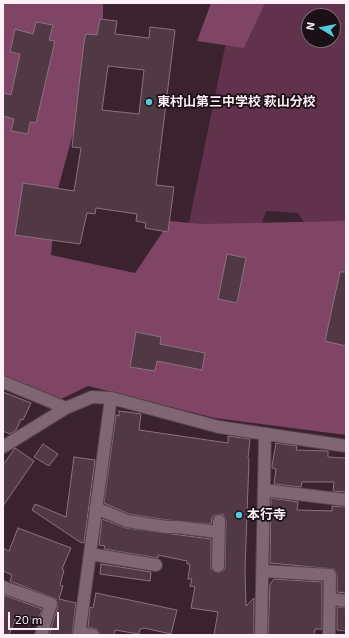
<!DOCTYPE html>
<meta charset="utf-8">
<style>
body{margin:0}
#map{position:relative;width:349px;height:638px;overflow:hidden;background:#3a232f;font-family:"Exo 2",sans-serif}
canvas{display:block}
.frame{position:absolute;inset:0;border:4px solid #ffeff7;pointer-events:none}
.north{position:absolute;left:301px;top:8px;width:40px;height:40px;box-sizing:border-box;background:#1a1015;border:1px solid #76696f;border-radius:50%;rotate:280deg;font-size:11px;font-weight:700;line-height:16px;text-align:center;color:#ffeff7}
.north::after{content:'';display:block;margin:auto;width:14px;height:18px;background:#54cadc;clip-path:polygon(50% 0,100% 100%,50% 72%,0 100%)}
.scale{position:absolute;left:8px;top:612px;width:51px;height:18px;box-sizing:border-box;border:2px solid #ffeff7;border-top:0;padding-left:5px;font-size:12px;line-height:14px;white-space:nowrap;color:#ffeff7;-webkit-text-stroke:3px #1a1015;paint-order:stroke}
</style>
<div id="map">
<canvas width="349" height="638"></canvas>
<div class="frame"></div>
<div class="north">N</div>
<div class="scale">20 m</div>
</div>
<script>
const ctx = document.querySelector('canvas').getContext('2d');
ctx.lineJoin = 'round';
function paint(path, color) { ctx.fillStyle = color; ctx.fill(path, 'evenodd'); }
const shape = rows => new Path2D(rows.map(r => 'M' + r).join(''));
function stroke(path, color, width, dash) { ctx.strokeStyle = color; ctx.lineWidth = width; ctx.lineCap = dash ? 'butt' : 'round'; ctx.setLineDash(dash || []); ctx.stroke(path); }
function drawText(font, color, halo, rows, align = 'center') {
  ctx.font = font + ' "Exo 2","Noto Sans JP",sans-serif'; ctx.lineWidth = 3.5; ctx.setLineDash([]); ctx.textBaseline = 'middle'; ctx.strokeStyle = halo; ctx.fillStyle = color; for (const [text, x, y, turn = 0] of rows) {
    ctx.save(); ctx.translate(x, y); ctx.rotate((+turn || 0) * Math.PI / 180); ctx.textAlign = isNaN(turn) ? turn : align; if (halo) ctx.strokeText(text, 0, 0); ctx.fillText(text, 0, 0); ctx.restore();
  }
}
paint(shape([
 [234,3,346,3,346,267,334,271,298,213,266,211,241,280,185,242],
 [309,16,333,16,333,40,309,40]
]), '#61324c');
paint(shape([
 [3,3,103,3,103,23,56,196,51,255,135,273,170,221,201,224,346,221,346,435,215,418,88,386,57,401,3,376],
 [211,3,265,3,244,48,197,41]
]), '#804565');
const building = shape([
 [100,19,117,21,115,34,149,38,150,27,175,30,156,185,174,187,168,232,145,228,146,223,136,221,137,214,96,208,95,214,87,213,80,244,15,235,23,183,74,191,81,148,72,147,84,42,86,34,97,35,100,19],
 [108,66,144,70,139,114,102,110,108,66],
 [36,22,53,25,49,40,55,41,36,123,30,122,28,134,11,131,14,119,3,116,3,93,11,95,20,54,10,52,15,29,33,34,36,22],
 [227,254,246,258,237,303,218,299,227,254],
 [340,272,346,272,346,346,325,341,340,272],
 [136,332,161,337,160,344,205,353,202,370,157,361,155,371,130,367,136,332],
 [3,392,31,403,23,420,21,419,16,430,10,434,3,431,3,392],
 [119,411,141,414,139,430,228,443,228,436,250,439,248,458,249,459,245,569,246,606,254,598,254,635,214,635,218,612,191,608,195,587,190,586,192,579,188,579,190,564,187,564,187,561,158,555,158,558,104,549,105,546,99,545,102,519,126,528,211,539,211,569,218,573,224,570,225,567,226,521,223,514,215,515,212,517,211,524,167,520,129,514,104,503,116,415,119,416,119,411],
 [276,443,297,446,296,450,328,451,328,457,346,458,346,492,333,491,334,482,302,482,301,487,274,484,276,469,272,468,272,466,276,443],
 [43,444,58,454,49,466,34,457,43,444],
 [15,448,34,461,3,506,3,465,15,448],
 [74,457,95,460,84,543,80,542,32,510,35,504,66,517,74,457],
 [271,498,298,502,297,510,332,511,332,506,346,507,346,593,337,592,337,575,334,569,270,563,271,498],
 [18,528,71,548,62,569,64,570,60,585,63,586,59,599,76,603,72,635,49,635,58,606,56,599,10,581,12,575,3,571,3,548,9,551,18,528],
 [101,564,151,572,150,581,100,574,101,564],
 [274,579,322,582,322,629,315,629,314,635,268,635,270,584,274,579],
 [96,593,177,610,171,634,144,628,140,629,139,634,115,630,114,635,100,635,97,629,88,627,90,607,93,608,96,593],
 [4,595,42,609,38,621,17,615,9,635,3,635,4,595],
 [337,607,346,608,346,631,337,630,337,607]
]);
paint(building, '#513845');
stroke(building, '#8c717e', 1);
const minor = shape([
 [3,382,66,408,92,397,111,398,219,427,346,446],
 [3,447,66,408],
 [264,490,346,500],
 [96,508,127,521,166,527,177,527,218,532],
 [90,554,156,565],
 [218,566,219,521],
 [263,571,330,575,329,635],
 [3,587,51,604,41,635],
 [331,599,346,601],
 [79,633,93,635],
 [79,635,111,398],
 [261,635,265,434]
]);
stroke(minor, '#56424d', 14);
stroke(minor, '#806573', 12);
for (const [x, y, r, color] of [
 [149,102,4,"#54cadc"],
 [239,515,4,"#54cadc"]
]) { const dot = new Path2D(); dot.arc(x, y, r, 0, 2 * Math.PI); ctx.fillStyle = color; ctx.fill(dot); stroke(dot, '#1a1015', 1.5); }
drawText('bold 13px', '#ffeff7', '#1a1015', [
 ["東村山第三中学校 萩山分校",157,102],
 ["本行寺",247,515]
], 'left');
</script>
